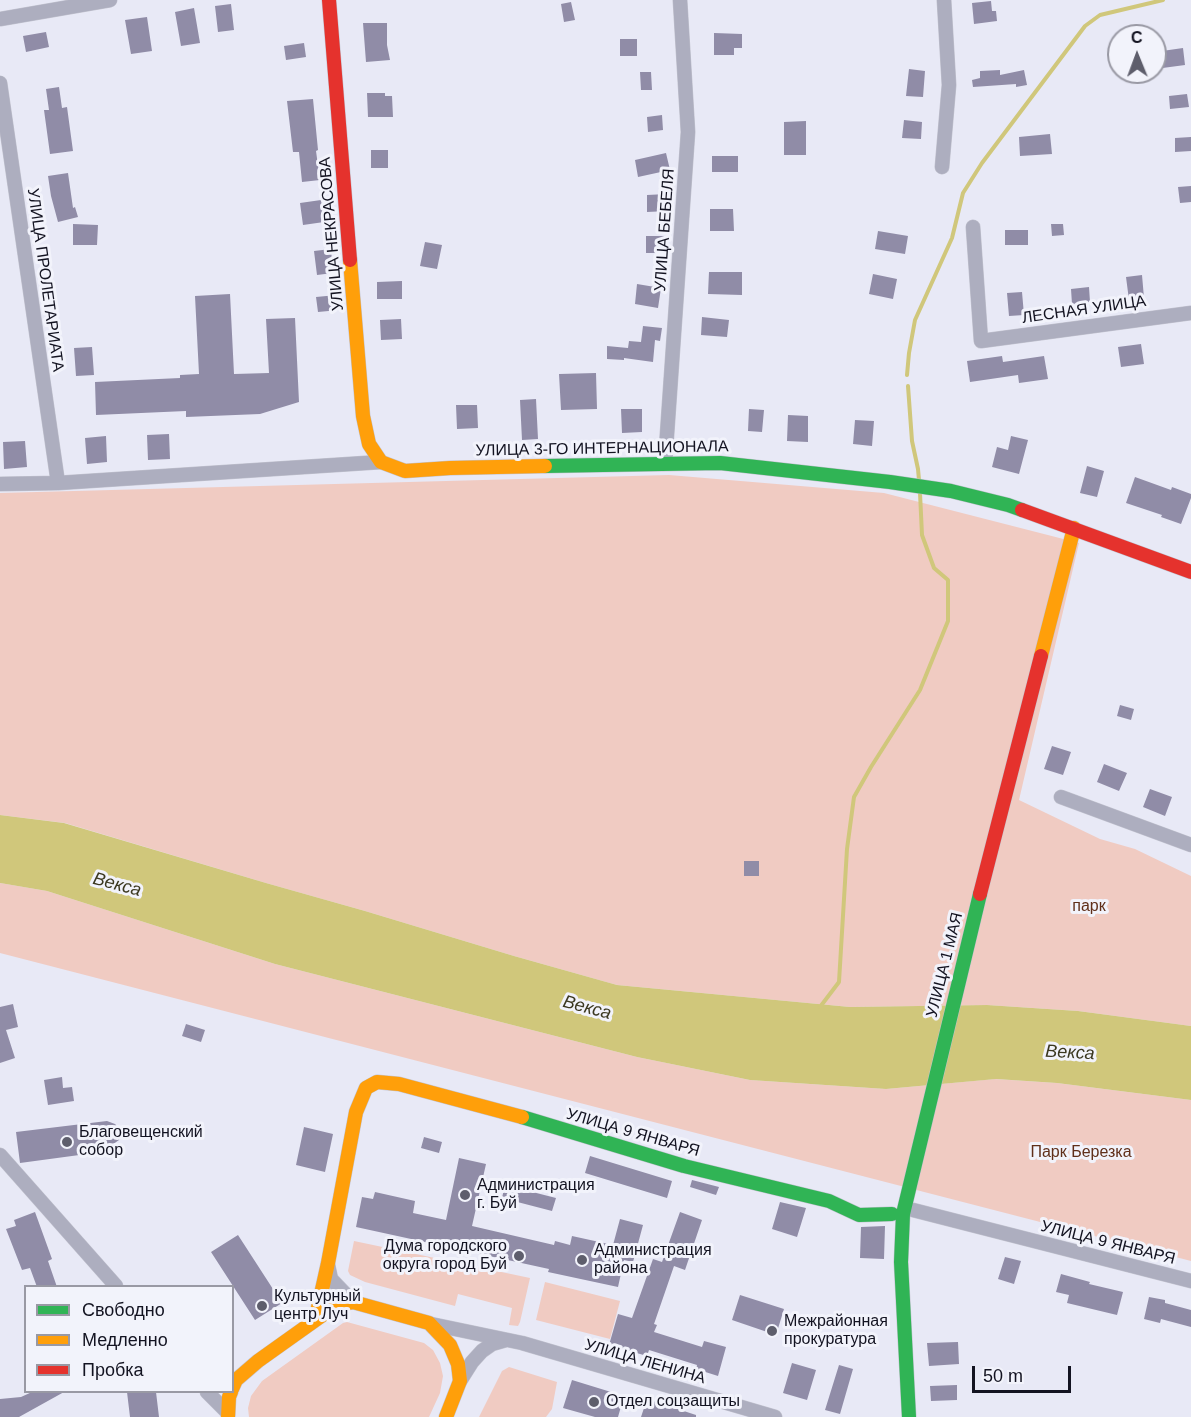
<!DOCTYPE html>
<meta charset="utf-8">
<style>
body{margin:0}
#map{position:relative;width:1191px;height:1417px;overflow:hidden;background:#e8e9f6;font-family:Helvetica,sans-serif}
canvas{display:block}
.legend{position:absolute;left:24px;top:1285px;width:210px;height:108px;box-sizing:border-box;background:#f2f3fb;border:2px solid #9999a4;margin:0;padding:8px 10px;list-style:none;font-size:18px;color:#131321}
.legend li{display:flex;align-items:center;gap:12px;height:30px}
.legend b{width:30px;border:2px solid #9999a4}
.north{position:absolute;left:1107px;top:24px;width:60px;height:60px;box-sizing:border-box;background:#f2f3fb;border:2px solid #9999a4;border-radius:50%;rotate:359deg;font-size:16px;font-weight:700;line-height:24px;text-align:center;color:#131321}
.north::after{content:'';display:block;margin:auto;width:21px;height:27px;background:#5e5e6c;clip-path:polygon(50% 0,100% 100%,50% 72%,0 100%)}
.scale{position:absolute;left:972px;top:1366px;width:99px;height:27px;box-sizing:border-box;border:3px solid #131321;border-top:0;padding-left:8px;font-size:18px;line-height:21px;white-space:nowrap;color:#131321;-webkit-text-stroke:4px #f2f3fb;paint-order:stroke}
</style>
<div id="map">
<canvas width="1191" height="1417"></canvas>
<ul class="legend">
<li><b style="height:8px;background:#30b455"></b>Свободно</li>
<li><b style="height:8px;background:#ff9f0a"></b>Медленно</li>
<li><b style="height:8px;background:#e5322d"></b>Пробка</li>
</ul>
<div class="north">С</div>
<div class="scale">50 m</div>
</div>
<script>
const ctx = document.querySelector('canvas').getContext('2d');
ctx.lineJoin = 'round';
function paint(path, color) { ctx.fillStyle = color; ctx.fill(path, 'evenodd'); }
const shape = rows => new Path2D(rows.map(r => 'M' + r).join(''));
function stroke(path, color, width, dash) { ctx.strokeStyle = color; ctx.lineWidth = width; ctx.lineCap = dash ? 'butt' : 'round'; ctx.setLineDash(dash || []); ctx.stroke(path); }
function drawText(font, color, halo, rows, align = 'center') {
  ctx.font = font + ' Helvetica,sans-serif'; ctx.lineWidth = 6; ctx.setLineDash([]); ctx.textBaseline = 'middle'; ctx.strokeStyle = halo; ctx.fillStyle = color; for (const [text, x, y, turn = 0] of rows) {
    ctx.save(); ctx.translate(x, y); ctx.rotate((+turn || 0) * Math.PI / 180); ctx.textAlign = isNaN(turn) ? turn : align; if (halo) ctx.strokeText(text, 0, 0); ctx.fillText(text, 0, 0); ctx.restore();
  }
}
paint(shape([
 [669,475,884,493,1079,543,1019,800,1100,839,1135,849,1191,876,1191,1026,1078,1011,987,1005,850,1007,617,985,514,956,365,911,266,883,65,823,0,815,0,493],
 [0,883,47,891,275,964,637,1057,750,1080,886,1089,995,1079,1057,1083,1191,1100,1191,1261,0,953],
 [354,1241,530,1278,520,1322,518,1326,509,1325,512,1308,458,1294,455,1306,365,1282,350,1275,348,1271],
 [545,1282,620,1301,610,1339,536,1320],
 [347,1322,424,1343,433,1350,440,1363,443,1376,440,1393,429,1417,249,1417,248,1408,251,1396,262,1381,343,1323],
 [509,1367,557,1382,552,1409,546,1417,479,1417,502,1371]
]), '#f0cbc2');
paint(shape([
 [0,815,64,823,266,883,365,911,514,956,617,985,850,1007,987,1005,1078,1011,1191,1026,1191,1100,1057,1083,996,1079,886,1089,750,1080,637,1057,275,964,47,891,0,883]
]), '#d0c77b');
stroke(shape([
 [907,375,909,353,915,320,952,238,963,193,982,163,1085,26,1100,15,1163,0],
 [908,386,912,441,918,469,919,480],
 [820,1007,839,982,847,849,854,797,871,767,920,690,948,621,948,580,934,568,922,535,920,493]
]), '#d0c77b', 4);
paint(shape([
 [991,1,992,11,996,11,997,21,974,24,972,3],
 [571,2,575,20,564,22,561,4],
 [231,4,234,30,218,32,215,6],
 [194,8,200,43,181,46,175,12],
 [147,17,152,51,131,54,125,20],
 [363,23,387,23,387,45,390,60,366,62],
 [46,32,49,47,26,52,23,36],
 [714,33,742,34,742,48,734,48,734,55,714,55],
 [620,39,637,39,637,56,620,56],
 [304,43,306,57,286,60,284,46],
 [1183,48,1185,65,1155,69,1155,52],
 [909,69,925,71,923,97,906,96],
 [1000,70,1000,75,1024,70,1027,85,1016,87,1016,84,973,87,972,80,980,78,980,71],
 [640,72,651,72,652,90,641,90],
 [59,87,62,108,67,107,73,151,50,154,44,110,49,110,46,89],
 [367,93,385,93,385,96,392,96,393,117,368,117],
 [1187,94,1189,107,1170,109,1169,96],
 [313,99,318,150,316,151,320,180,302,182,299,152,293,152,287,101],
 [662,115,663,130,648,132,647,117],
 [904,120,922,122,921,139,902,138],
 [806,121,806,155,784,155,784,122],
 [1050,134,1052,154,1020,156,1019,137],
 [1191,137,1191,151,1175,152,1175,138],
 [371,150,388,150,388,168,371,168],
 [666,153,670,170,638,177,635,160],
 [712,156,738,156,738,172,712,172],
 [68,173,73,208,75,207,78,217,58,222,51,196,48,176],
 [1191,186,1191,202,1180,203,1178,187],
 [667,194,668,211,647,212,647,195],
 [321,200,324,222,303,225,300,203],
 [710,209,733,209,734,231,710,231],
 [73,224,98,225,97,245,73,245],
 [1051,224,1063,224,1064,235,1052,236],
 [1005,230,1028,230,1028,245,1005,245],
 [878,231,908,236,905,254,875,249],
 [646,236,666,236,667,253,646,253],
 [425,242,442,245,437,269,420,266],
 [331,249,333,273,317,275,314,251],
 [709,272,742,272,742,295,708,294],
 [873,274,897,279,893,299,869,294],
 [1142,275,1144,298,1129,300,1126,277],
 [402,281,402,299,377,299,377,282],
 [637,284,661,288,658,308,635,304],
 [1089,287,1090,302,1072,304,1071,289],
 [1022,292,1024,315,1009,316,1007,293],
 [230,294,234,374,269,373,266,319,295,318,299,402,260,414,186,417,186,411,96,415,95,382,180,378,180,375,199,374,195,296],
 [337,295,339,310,318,312,316,297],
 [702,317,729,320,727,337,701,335],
 [401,319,402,339,381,340,380,320],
 [643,326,662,328,660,341,655,340,653,362,624,358,624,360,607,359,607,346,628,348,629,341,641,342],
 [1141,344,1144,364,1121,367,1118,347],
 [92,347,94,375,76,376,74,348],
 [1002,356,1003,362,1044,356,1048,379,1019,383,1018,375,970,382,967,361],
 [596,373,597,409,561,410,559,374],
 [536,399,538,439,522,440,520,400],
 [456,405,477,405,478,428,457,429],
 [621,409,642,409,642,432,622,433],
 [749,409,764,410,762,432,748,431],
 [788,415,808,416,808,442,787,441],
 [855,420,874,421,872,446,853,444],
 [169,434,170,459,148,460,147,435],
 [106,436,107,462,87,464,85,438],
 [1011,436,1028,440,1019,474,992,467,997,447,1008,450],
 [25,441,27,467,4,469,3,442],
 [1087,466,1104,471,1097,497,1080,493],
 [1135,477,1171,490,1172,487,1191,494,1191,498,1181,524,1161,517,1162,515,1126,503],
 [1120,705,1134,709,1131,720,1117,716],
 [1052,746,1071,752,1063,775,1044,769],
 [1104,764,1127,773,1119,791,1097,782],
 [1150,789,1172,797,1165,816,1143,807],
 [744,861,759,861,759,876,744,876],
 [13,1004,18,1027,6,1030,15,1058,0,1063,0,1007],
 [186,1024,205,1030,201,1042,182,1036],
 [62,1077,63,1088,72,1087,74,1101,48,1105,44,1080],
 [107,1121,115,1124,118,1127,120,1136,119,1140,109,1147,109,1151,20,1163,16,1132],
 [304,1127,333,1134,325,1172,296,1165],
 [424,1137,442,1142,439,1153,421,1148],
 [590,1156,672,1181,667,1198,585,1173],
 [459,1158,486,1164,472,1226,554,1245,555,1241,570,1245,572,1236,613,1245,620,1219,643,1225,633,1262,624,1260,618,1287,548,1272,549,1269,356,1227,362,1197,373,1199,375,1192,415,1201,413,1213,446,1220],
 [692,1180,719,1187,716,1195,690,1187],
 [505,1185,556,1198,552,1211,502,1198],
 [780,1202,806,1208,797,1237,772,1229],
 [35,1212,52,1259,48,1261,57,1287,37,1287,30,1268,22,1270,6,1229,16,1226,14,1220],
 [680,1212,702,1220,685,1270,674,1266,654,1324,657,1325,654,1332,702,1347,704,1341,726,1347,718,1376,696,1369,697,1365,649,1350,647,1356,609,1345,618,1314,632,1318,653,1259,662,1262],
 [885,1226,884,1259,860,1258,861,1227],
 [238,1235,282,1303,255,1320,211,1252],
 [1005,1257,1021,1261,1014,1284,998,1279],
 [1061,1274,1090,1282,1089,1284,1123,1292,1117,1315,1067,1303,1069,1295,1056,1292],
 [740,1295,784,1309,776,1335,732,1320],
 [1149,1297,1165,1300,1165,1303,1191,1310,1191,1327,1161,1319,1160,1323,1144,1319],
 [958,1342,959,1364,929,1366,927,1343],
 [792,1363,816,1370,807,1400,783,1393],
 [839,1365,853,1369,840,1414,825,1410],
 [572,1380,624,1396,618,1417,595,1417,563,1408],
 [957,1385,957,1400,931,1401,930,1386],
 [32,1392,64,1392,19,1417,0,1417,0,1399,21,1397],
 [127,1392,156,1392,159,1417,130,1417],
 [647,1399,696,1415,696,1417,641,1417]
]), '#908ca7');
const street = shape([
 [0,19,110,0],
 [0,83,58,483],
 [942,167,949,85,944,0],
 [973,227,981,341,1191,313],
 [665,463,688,132,680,0],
 [0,484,58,483,381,462],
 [1061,797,1191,845],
 [0,1155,116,1286],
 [913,1210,1191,1281],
 [328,1265,331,1279,353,1302],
 [431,1324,522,1343,775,1417],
 [460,1381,472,1362,482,1351,492,1344,506,1340],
 [207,1392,227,1412]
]);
const fast = shape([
 [545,466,720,463,890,482,951,491,1008,505,1022,510],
 [522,1117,684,1166,829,1201,859,1215,892,1214],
 [909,1417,901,1262,903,1214,980,894]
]);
const slow = shape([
 [350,260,363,416,369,444,381,462,405,471,450,468,545,466],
 [1041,656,1074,528],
 [310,1324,317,1312,328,1263,356,1112,366,1088,377,1082,399,1084,522,1117],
 [232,1389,236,1380,258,1361,331,1309,342,1304,353,1302,429,1323,450,1345,458,1364,460,1381,446,1417],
 [228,1417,229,1397,231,1392]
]);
const jam = shape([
 [329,0,350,260],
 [1022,510,1191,572],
 [980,894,1041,656]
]);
stroke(street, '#c2c3cf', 15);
stroke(fast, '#c2c3cf', 15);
stroke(slow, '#c2c3cf', 15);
stroke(jam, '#c2c3cf', 15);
stroke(street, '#adaebf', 14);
stroke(fast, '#30b455', 14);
stroke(slow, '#ff9f0a', 14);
stroke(jam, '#e5322d', 14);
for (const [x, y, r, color] of [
 [67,1142,6,"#5e5e6c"],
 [465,1195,6,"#5e5e6c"],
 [519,1256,6,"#5e5e6c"],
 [582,1260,6,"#5e5e6c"],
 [262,1306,6,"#5e5e6c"],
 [772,1331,6,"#5e5e6c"],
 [594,1402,6,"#5e5e6c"]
]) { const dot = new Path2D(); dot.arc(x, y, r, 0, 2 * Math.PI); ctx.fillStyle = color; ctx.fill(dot); stroke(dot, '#f2f3fb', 2); }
drawText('16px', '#131321', '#f2f3fb', [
 ["УЛИЦА БЕБЕЛЯ",665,230,-86],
 ["УЛИЦА НЕКРАСОВА",332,234,-95],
 ["УЛИЦА ПРОЛЕТАРИАТА",45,280,82],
 ["ЛЕСНАЯ УЛИЦА",1084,310,-8],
 ["УЛИЦА 3-ГО ИНТЕРНАЦИОНАЛА",602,449,-1],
 ["УЛИЦА 1 МАЯ",945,965,-76],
 ["УЛИЦА 9 ЯНВАРЯ",633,1133,16],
 ["УЛИЦА 9 ЯНВАРЯ",1108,1243,14],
 ["УЛИЦА ЛЕНИНА",645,1362,16]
]);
drawText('16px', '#602f1a', '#f2f3fb', [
 ["парк",1089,907],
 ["Парк Березка",1081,1153]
]);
drawText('16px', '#131321', '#f2f3fb', [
 ["Благовещенский",79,1133],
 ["собор",79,1151],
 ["Администрация",477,1186],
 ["г. Буй",477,1204],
 ["Дума городского",507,1247,"right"],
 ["округа город Буй",507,1265,"right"],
 ["Администрация",594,1251],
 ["района",594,1269],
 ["Культурный",274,1297],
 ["центр Луч",274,1315],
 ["Межрайонная",784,1322],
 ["прокуратура",784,1340],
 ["Отдел соцзащиты",606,1402]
], 'left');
drawText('italic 18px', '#3b3820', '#f2f3fb', [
 ["Векса",117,885,15],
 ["Векса",587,1008,15],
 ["Векса",1070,1053,3]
]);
</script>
